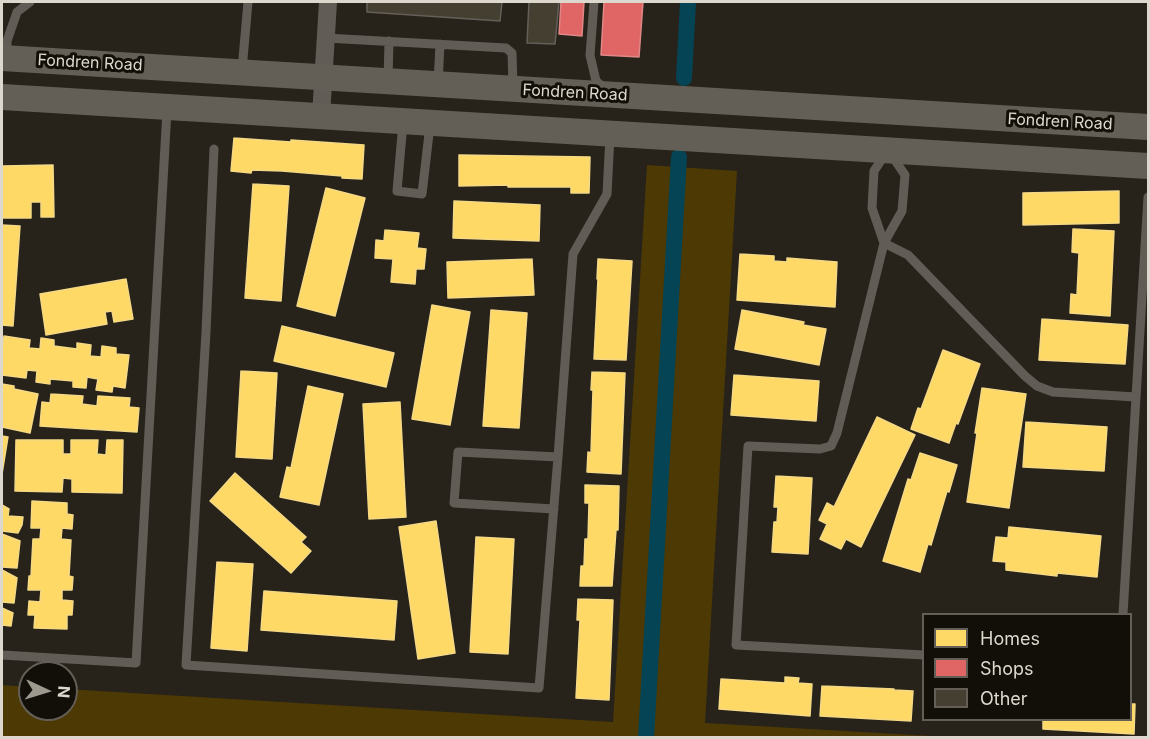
<!DOCTYPE html>
<style>
body{margin:0}
#map{position:relative;width:1150px;height:739px;overflow:hidden;background:#27231b;font-family:Inter,sans-serif}
canvas{display:block}
.frame{position:absolute;inset:0;border:3px solid #ddd8ce;pointer-events:none}
.legend{position:absolute;left:922px;top:613px;width:210px;height:108px;box-sizing:border-box;background:#120f08;border:2px solid #635f57;margin:0;padding:8px 10px;list-style:none;font-size:18px;color:#ddd8ce}
.legend li{display:flex;align-items:center;gap:12px;height:30px}
.legend b{width:30px;border:2px solid #635f57}
.north{position:absolute;left:18px;top:661px;width:60px;height:60px;box-sizing:border-box;background:#120f08;border:2px solid #635f57;border-radius:50%;rotate:94deg;font-size:16px;font-weight:700;line-height:24px;text-align:center;color:#ddd8ce}
.north::after{content:'';display:block;margin:auto;width:21px;height:27px;background:#9d998f;clip-path:polygon(50% 0,100% 100%,50% 72%,0 100%)}
</style>
<div id="map">
<canvas width="1150" height="739"></canvas>
<div class="frame"></div>
<ul class="legend">
<li><b style="height:16px;background:#ffd966"></b>Homes</li>
<li><b style="height:16px;background:#e06666"></b>Shops</li>
<li><b style="height:16px;background:#453f32"></b>Other</li>
</ul>
<div class="north">N</div>
</div>
<script>
const ctx = document.querySelector('canvas').getContext('2d');
ctx.lineJoin = 'round';
function paint(path, color) { ctx.fillStyle = color; ctx.fill(path, 'evenodd'); }
const shape = rows => new Path2D(rows.map(r => 'M' + r).join(''));
function stroke(path, color, width, dash) { ctx.strokeStyle = color; ctx.lineWidth = width; ctx.lineCap = dash ? 'butt' : 'round'; ctx.setLineDash(dash || []); ctx.stroke(path); }
function drawText(font, color, halo, rows, align = 'center') {
  ctx.font = font + ' Inter,sans-serif'; ctx.lineWidth = 6; ctx.setLineDash([]); ctx.textBaseline = 'middle'; ctx.strokeStyle = halo; ctx.fillStyle = color; for (const [text, x, y, turn = 0] of rows) {
    ctx.save(); ctx.translate(x, y); ctx.rotate((+turn || 0) * Math.PI / 180); ctx.textAlign = isNaN(turn) ? turn : align; if (halo) ctx.strokeText(text, 0, 0); ctx.fillText(text, 0, 0); ctx.restore();
  }
}
paint(shape([
 [647,165,737,171,705,723,949,737,2,737,2,685,30,687,30,709,66,709,66,689,613,722]
]), '#4d3904');
const homes = shape([
 [234,138,291,142,291,140,364,145,362,179,342,178,342,176,282,171,252,170,251,173,231,171,234,138],
 [459,155,590,157,589,193,571,193,571,187,508,187,508,185,459,186,459,155],
 [53,165,54,217,41,217,41,202,31,202,31,218,2,218,2,166,53,165],
 [253,184,289,186,281,301,245,298,253,184],
 [326,188,365,198,335,316,297,306,326,188],
 [1119,191,1119,223,1023,225,1023,193,1119,191],
 [454,201,540,205,539,241,453,238,454,201],
 [2,225,20,226,13,326,2,325,2,225],
 [1073,229,1114,231,1110,316,1070,313,1071,294,1077,295,1079,253,1072,252,1073,229],
 [385,230,419,233,417,248,426,249,424,269,416,269,415,284,391,282,393,259,375,258,376,240,384,241,385,230],
 [740,254,774,256,774,261,787,262,787,258,837,262,835,307,737,300,740,254],
 [532,259,534,295,448,298,447,262,532,259],
 [598,259,632,261,626,360,594,359,598,279,597,279,598,259],
 [126,279,133,319,114,322,112,311,105,312,107,324,46,335,40,294,126,279],
 [432,305,470,312,450,425,412,419,432,305],
 [491,310,527,313,519,428,483,426,491,310],
 [742,310,804,322,803,325,826,329,819,365,735,349,742,310],
 [1042,319,1128,325,1125,364,1039,360,1042,319],
 [282,326,394,353,386,387,274,361,282,326],
 [4,336,30,340,29,348,40,349,41,338,54,340,54,346,77,349,77,343,91,345,90,356,101,357,102,346,116,348,116,354,129,355,125,388,113,386,112,392,96,390,98,379,87,377,86,388,73,387,73,381,50,379,50,384,36,382,37,371,27,370,26,378,2,375,2,353,4,336],
 [943,350,980,364,958,424,956,423,949,443,911,429,918,408,921,409,943,350],
 [241,371,277,373,272,459,236,457,241,371],
 [592,372,625,373,621,474,587,472,588,452,591,453,593,390,591,390,592,372],
 [734,375,819,381,816,421,731,415,734,375],
 [2,384,14,386,14,389,38,394,30,433,2,427,2,384],
 [308,386,343,394,319,505,280,497,287,467,291,468,308,386],
 [982,388,1026,394,1009,508,967,502,977,433,975,433,982,388],
 [51,394,83,396,82,404,97,406,98,396,130,398,129,407,139,408,137,432,40,426,42,402,50,403,51,394],
 [400,402,406,517,369,519,363,404,400,402],
 [877,417,915,435,861,547,846,539,841,549,820,539,827,524,819,520,827,503,834,507,877,417],
 [1026,422,1107,427,1104,471,1023,467,1026,422],
 [2,436,8,437,2,474,2,436],
 [16,440,63,440,63,454,71,454,71,440,98,440,97,454,106,455,107,440,123,440,122,493,72,492,72,479,63,478,62,492,15,491,16,440],
 [920,453,957,465,949,492,947,491,931,545,928,544,920,572,883,561,908,479,911,480,920,453],
 [235,473,306,537,301,542,311,551,291,573,210,501,235,473],
 [776,476,812,478,808,554,772,552,774,522,777,522,778,507,774,507,776,476],
 [585,485,619,486,618,530,616,530,612,586,580,586,581,566,584,566,585,539,588,539,589,503,585,503,585,485],
 [32,501,67,503,67,514,73,515,72,529,62,528,61,539,71,540,69,576,73,577,72,590,62,590,62,600,73,601,72,615,67,615,67,629,34,628,35,615,28,615,29,601,40,602,41,590,28,590,29,576,31,576,33,539,40,539,41,528,31,528,32,501],
 [2,505,9,509,8,516,23,517,22,525,18,533,2,531,2,505],
 [436,521,455,653,418,659,399,527,436,521],
 [1009,527,1101,536,1097,577,1057,573,1057,576,1006,570,1006,562,993,561,996,537,1008,538,1009,527],
 [2,534,20,541,17,568,2,567,2,534],
 [476,537,514,539,508,654,470,652,476,537],
 [217,562,253,564,247,651,211,648,217,562],
 [2,570,17,578,14,603,2,602,2,570],
 [264,591,397,601,394,640,261,630,264,591],
 [578,599,613,600,609,700,576,698,580,620,577,620,578,599],
 [2,608,13,613,11,626,2,625,2,608],
 [785,677,799,678,798,683,812,684,810,716,719,709,721,679,785,683,785,677],
 [822,686,894,689,894,690,913,691,911,721,820,716,822,686],
 [1130,704,1135,704,1134,734,1043,729,1043,720,1130,720,1130,704]
]);
paint(homes, '#ffd966');
stroke(homes, '#f5d985', 1.5);
const shops = shape([
 [561,2,584,2,582,36,559,34,561,2],
 [604,2,643,2,639,57,601,55,604,2]
]);
paint(shops, '#e06666');
stroke(shops, '#df8885', 1.5);
stroke(shape([
 [684,78,688,2],
 [646,738,679,157]
]), '#044455', 16);
const building = shape([
 [367,2,502,2,500,21,367,12,367,2],
 [529,2,559,2,555,44,527,43,529,2]
]);
paint(building, '#453f32');
stroke(building, '#646059', 1.5);
stroke(shape([
 [594,2,590,55,596,81,604,88],
 [326,38,506,48,512,53,513,87],
 [7,57,7,41,17,12,30,2],
 [242,70,248,2],
 [388,81,389,41],
 [438,84,440,44],
 [403,123,397,191,422,194,430,125],
 [214,149,206,332,186,665,539,688,558,457,573,254,607,194,610,136],
 [554,509,454,503,458,452,558,457],
 [1123,614,1148,197],
 [2,655,136,663,167,110],
 [924,655,736,645,748,446,820,449,831,446,837,433,884,243,902,211,905,175,888,150,874,171,872,208,884,243,908,255,1025,376,1037,386,1053,392,1136,397]
]), '#615d56', 9);
stroke(shape([
 [321,116,328,2]
]), '#615d56', 18);
stroke(shape([
 [2,58,1148,127],
 [2,97,1148,166]
]), '#645f56', 26);
drawText('16px', '#ddd8ce', '#120f08', [
 ["Fondren Road",90,63,3],
 ["Fondren Road",575,93,3],
 ["Fondren Road",1060,122,3]
]);
</script>
